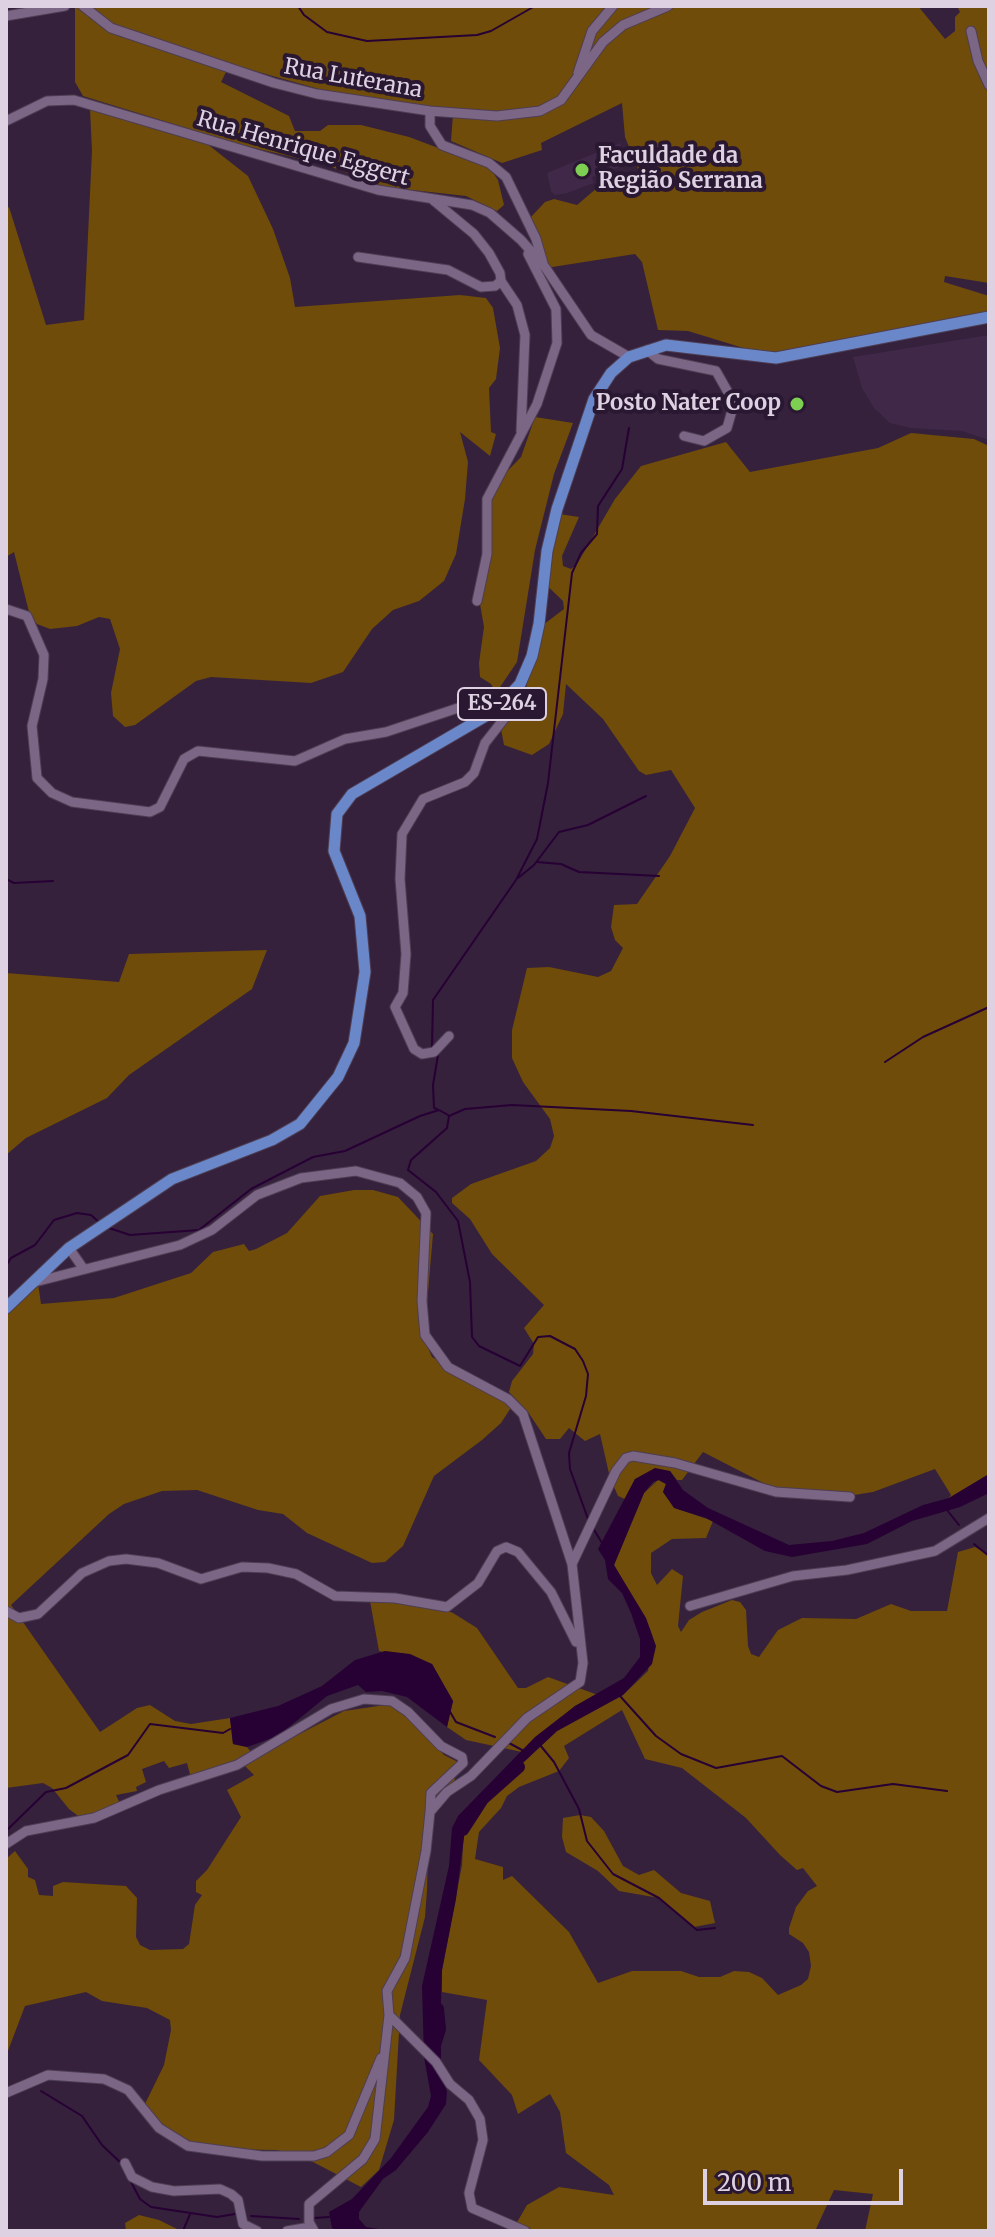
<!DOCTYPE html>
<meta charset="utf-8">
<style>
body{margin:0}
#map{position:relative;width:995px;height:2237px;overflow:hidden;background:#35213c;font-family:Merriweather,serif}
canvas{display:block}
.frame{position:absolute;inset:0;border:8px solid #ddd1e2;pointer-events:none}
.scale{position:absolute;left:703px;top:2169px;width:200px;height:36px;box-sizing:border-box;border:4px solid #ddd1e2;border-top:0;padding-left:10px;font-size:24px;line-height:28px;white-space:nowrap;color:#ddd1e2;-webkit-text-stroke:6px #2a1832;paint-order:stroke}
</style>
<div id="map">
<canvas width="995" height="2237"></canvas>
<div class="frame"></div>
<div class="scale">200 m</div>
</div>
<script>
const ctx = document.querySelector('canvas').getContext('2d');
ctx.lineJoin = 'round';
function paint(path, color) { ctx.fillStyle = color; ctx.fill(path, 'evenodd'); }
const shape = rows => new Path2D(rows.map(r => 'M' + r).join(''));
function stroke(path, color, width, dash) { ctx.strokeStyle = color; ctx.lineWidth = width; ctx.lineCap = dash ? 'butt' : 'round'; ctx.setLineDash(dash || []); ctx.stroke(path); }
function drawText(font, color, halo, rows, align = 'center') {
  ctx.font = font + ' Merriweather,serif'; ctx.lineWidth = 8; ctx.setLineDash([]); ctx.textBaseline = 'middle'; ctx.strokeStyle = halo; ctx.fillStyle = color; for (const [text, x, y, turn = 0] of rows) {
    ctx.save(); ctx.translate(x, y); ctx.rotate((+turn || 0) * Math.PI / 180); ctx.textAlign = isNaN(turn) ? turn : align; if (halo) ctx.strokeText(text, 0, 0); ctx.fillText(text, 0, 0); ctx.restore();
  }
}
paint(shape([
 [620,143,628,164,592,177,594,183,567,193,555,195,551,191,547,173],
 [989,335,989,440,962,431,911,428,890,423,874,408,862,388,853,357]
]), '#402849');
paint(shape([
 [75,6,918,6,945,39,955,31,955,17,960,12,957,6,989,6,989,283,945,276,944,282,989,296,989,312,775,353,750,350,688,331,658,330,642,262,635,254,546,268,530,218,545,202,554,199,577,205,604,182,639,171,625,137,622,103,541,143,542,150,502,163,451,141,453,114,319,89,230,64,221,82,289,116,295,131,320,131,328,125,361,125,409,137,489,167,498,180,504,205,497,211,466,196,385,187,326,165,238,144,83,96,75,82],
 [90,109,206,143,248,176,273,229,290,278,295,307,460,295,486,298,493,308,500,348,496,379,489,388,491,432,496,434,490,456,460,432,468,462,465,499,456,554,444,581,419,601,393,610,372,629,343,672,311,683,211,677,196,681,135,725,125,727,113,716,111,693,120,649,110,619,99,617,77,626,50,629,37,624,30,616,14,552,6,557,6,209,9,207,46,325,84,320,92,151],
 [535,417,573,423,554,474,535,550,517,662,496,693,491,684,480,677,479,663,484,627,480,604,489,559,486,520,493,486,521,457],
 [911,433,974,439,989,446,989,1474,949,1498,951,1495,935,1469,873,1492,848,1496,771,1487,703,1452,682,1480,677,1480,670,1471,635,1479,625,1499,618,1496,610,1478,600,1434,585,1441,569,1428,560,1439,546,1439,528,1412,509,1392,512,1381,533,1354,534,1344,524,1328,544,1305,492,1254,470,1219,452,1203,452,1198,471,1184,536,1161,550,1148,554,1136,550,1119,523,1082,512,1058,512,1030,527,968,549,967,598,977,611,971,623,948,615,940,611,927,614,905,637,904,670,856,695,808,671,770,646,775,639,771,603,719,566,684,563,714,549,744,532,755,504,745,501,729,517,710,526,688,539,628,564,609,563,601,539,578,553,513,579,517,562,556,563,566,571,569,577,564,615,499,641,466,726,442,750,472,878,448],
 [267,950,252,989,129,1075,107,1098,26,1138,6,1155,6,973,119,982,129,954],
 [354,1190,373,1190,398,1197,433,1234,424,1339,432,1357,512,1406,501,1423,482,1440,434,1476,403,1546,385,1562,372,1563,307,1533,283,1514,258,1510,197,1490,162,1491,124,1504,109,1514,11,1605,100,1732,137,1708,150,1705,175,1721,191,1724,230,1718,233,1744,247,1747,255,1757,344,1711,385,1705,402,1708,444,1755,458,1762,453,1788,427,1800,421,1849,428,1853,427,1890,425,1917,400,2015,394,2120,379,2170,361,2187,313,2162,277,2150,209,2149,169,2139,151,2127,145,2116,145,2104,164,2065,171,2030,170,2020,147,2008,102,2001,86,1992,25,2006,6,2056,6,1859,15,1851,28,1869,28,1877,35,1880,39,1895,53,1896,53,1886,63,1882,126,1886,137,1898,136,1937,140,1945,150,1950,183,1949,189,1944,195,1905,202,1895,196,1892,196,1881,207,1870,241,1817,227,1790,254,1775,243,1764,192,1782,187,1763,169,1768,164,1761,142,1769,146,1782,136,1787,137,1791,116,1795,123,1810,96,1820,81,1818,69,1809,52,1788,43,1783,6,1788,6,1303,38,1283,41,1304,114,1298,191,1273,213,1252,244,1244,249,1251,256,1249,287,1233,320,1196],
 [658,1480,666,1484,663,1492,675,1508,713,1521,706,1538,672,1539,651,1553,651,1573,657,1585,672,1569,683,1576,678,1626,681,1632,689,1620,702,1612,732,1600,740,1602,746,1610,748,1646,751,1654,759,1657,778,1630,802,1618,856,1619,891,1604,911,1611,947,1611,958,1552,975,1547,989,1555,989,2231,865,2231,873,2194,834,2190,815,2231,537,2231,516,2224,527,2205,559,2187,614,2195,609,2185,566,2153,560,2112,550,2094,518,2114,512,2095,479,2060,487,2000,442,1992,442,1970,462,1865,464,1827,481,1802,557,1731,623,1695,648,1671,653,1639,650,1629,614,1565,644,1493],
 [622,1710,645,1759,682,1768,746,1818,780,1855,797,1870,803,1868,817,1886,808,1891,796,1907,789,1928,789,1934,803,1943,809,1952,811,1966,808,1979,801,1985,778,1995,762,1978,749,1972,734,1971,720,1977,699,1977,681,1971,632,1971,598,1983,569,1932,512,1876,503,1880,503,1867,475,1859,479,1832,501,1808,507,1796,519,1787,559,1771,569,1758,564,1746],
 [370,1601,421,1601,453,1613,477,1628,518,1688,526,1688,548,1677,598,1695,575,1706,522,1752,466,1740,447,1727,453,1701,432,1664,379,1651],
 [580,1815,591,1817,604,1831,623,1866,639,1875,654,1870,681,1893,710,1901,715,1923,694,1927,659,1898,619,1891,598,1871,566,1852,562,1837,563,1818],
 [139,2215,159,2220,181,2231,126,2231,125,2223]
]), '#6f4c09');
paint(shape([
 [655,1468,670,1471,683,1490,708,1508,789,1545,832,1541,864,1533,923,1505,949,1498,989,1474,989,1493,960,1507,912,1521,867,1544,792,1557,765,1551,706,1518,674,1508,663,1492,666,1484,659,1480,653,1482,644,1493,614,1565,646,1618,656,1646,652,1664,623,1695,557,1731,481,1802,466,1822,456,1899,442,1970,440,2029,433,2045,447,2092,446,2104,428,2132,396,2170,383,2179,359,2212,359,2219,366,2227,391,2231,338,2231,332,2228,329,2212,352,2199,391,2158,428,2107,431,2096,424,2057,422,1986,449,1866,452,1828,458,1816,535,1737,575,1706,624,1678,640,1657,640,1639,631,1613,622,1593,608,1579,605,1560,598,1549,635,1479],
 [385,1651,410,1654,432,1664,453,1701,447,1727,407,1697,382,1691,366,1692,358,1685,327,1696,278,1736,247,1747,233,1744,230,1718,278,1706,322,1686,355,1660]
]), '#270034');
stroke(shape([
 [298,6,304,15,327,32,367,41,477,35,491,31,535,6],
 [537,862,561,864,579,872,659,876],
 [518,878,534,865,559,832,588,825,646,796],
 [6,879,14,883,53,881],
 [432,1047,433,1000,516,880,537,839,548,783,572,573,581,553,597,534,598,506,622,469,629,428],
 [885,1062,923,1037,989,1007],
 [437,1109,434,1108,433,1085,438,1055],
 [449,1116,447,1128,411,1160,408,1170,436,1192,458,1221,470,1282,472,1337,479,1346,520,1366,538,1337,550,1336,575,1349,583,1361,588,1374,586,1396,569,1453,570,1469,588,1519],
 [449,1116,465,1109,512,1105,631,1111,753,1125],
 [109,1228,130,1235,199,1230,251,1189,313,1157,345,1151,420,1116,439,1110,448,1115],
 [6,1266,11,1258,35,1245,54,1220,77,1213,91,1215,100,1223],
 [947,1510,959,1525],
 [593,1528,602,1543],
 [974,1544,989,1556],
 [620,1696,656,1736,681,1754,716,1768,782,1756,821,1786,837,1792,893,1784,947,1791],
 [449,1710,456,1722,495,1737],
 [509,1743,522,1750],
 [540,1745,554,1762,579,1809,587,1841,613,1874,659,1898,697,1930,715,1928],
 [6,1831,46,1792,66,1788,128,1755,150,1724,223,1733,230,1729],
 [41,2091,82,2116,102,2145,122,2164],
 [130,2180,140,2199,151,2207,217,2217,235,2214],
 [251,2216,299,2219],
 [314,2218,329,2217],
 [183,2231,190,2214]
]), '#270034', 2);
stroke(shape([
 [463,1830,483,1799,519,1767],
 [435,2069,435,2045,440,2029,438,2009]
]), '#270034', 12);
const minor = shape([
 [83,6,111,28,274,83,317,94,430,111,497,116,540,111,561,100,603,42,623,25,668,6],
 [6,16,65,6],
 [971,31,978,61,989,85],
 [578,73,592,31,613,6],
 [430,111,430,126,442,145,489,163,506,177,536,239,543,263],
 [6,121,47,101,74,100,378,190,472,205,490,213,521,240,545,267,591,335,629,357],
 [358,257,448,270,481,287,495,286,501,281,500,273,489,253,474,234,433,200],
 [501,281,517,305,525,335,521,431],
 [647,350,658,359,716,371,729,394,733,407,727,428,704,441,684,436],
 [477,601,487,554,487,499,537,404,557,343,556,309,528,254],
 [6,609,27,616,44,655,43,679,32,726,37,778,52,793,72,802,150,812,160,807,184,759,198,751,295,761,345,739,386,732,458,708,496,710],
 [449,1036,434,1052,422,1054,414,1049,395,1007,403,993,406,954,400,879,402,834,423,799,465,782,474,773,485,743,511,710,509,698],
 [69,1248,83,1268],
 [35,1282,180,1245,212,1230,257,1195,301,1178,356,1171,400,1183,417,1197,426,1213,422,1301,425,1335,448,1367,508,1399,523,1414,572,1564,583,1663,580,1682,527,1718,471,1776,447,1792,430,1812,426,1851,405,1958,387,1991,389,2015,375,2139,363,2159,309,2204,309,2222,314,2231],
 [572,1564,616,1471,626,1458,633,1456,675,1463,776,1492,850,1497],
 [690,1606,793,1576,847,1570,935,1551,989,1518],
 [6,1611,19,1618,38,1614,82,1573,109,1561,126,1559,158,1563,201,1579,242,1567,268,1568,296,1574,335,1596,395,1598,447,1607,478,1583,497,1551,506,1547,518,1552,551,1592,576,1642],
 [6,1844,26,1831,94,1818,159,1790,237,1765,331,1709,364,1699,392,1701,408,1712,441,1746,462,1757,463,1763,431,1793,430,1812],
 [389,2015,436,2062,450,2084,469,2100,480,2119,483,2140,469,2193,472,2208,525,2231],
 [6,2093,48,2075,104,2079,128,2090,159,2128,188,2146,262,2156,314,2156,327,2152,349,2135,381,2058],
 [125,2163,132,2177,152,2187,174,2191,220,2189,231,2194,238,2200,243,2224,257,2231],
 [287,2231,310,2227]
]);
const major = shape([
 [6,1308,69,1248,172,1179,272,1140,300,1124,338,1077,354,1043,365,972,360,916,334,851,337,814,352,794,496,710,520,684,532,656,539,624,547,551,557,509,594,399,611,373,629,357,666,345,776,358,989,317]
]);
stroke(minor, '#4e3e54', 11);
stroke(major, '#4e3e54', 13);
stroke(minor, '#7c6685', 9);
stroke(major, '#6a88c9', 11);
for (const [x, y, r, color] of [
 [582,170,8,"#7ed053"],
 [797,404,8,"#7ed053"]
]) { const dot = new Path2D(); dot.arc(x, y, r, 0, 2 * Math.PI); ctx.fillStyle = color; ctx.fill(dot); stroke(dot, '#2a1832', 3); }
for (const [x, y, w] of [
 [502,704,88]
]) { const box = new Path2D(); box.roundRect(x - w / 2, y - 16, w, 32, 6); ctx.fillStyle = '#2a1832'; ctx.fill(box); stroke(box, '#ddd1e2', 2); }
drawText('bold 20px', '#ddd1e2', null, [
 ["ES-264",502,704]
]);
drawText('22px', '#ddd1e2', '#2a1832', [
 ["Rua Luterana",353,79,10],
 ["Rua Henrique Eggert",303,149,16]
]);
drawText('bold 22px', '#ddd1e2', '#2a1832', [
 ["Faculdade da",598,157],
 ["Região Serrana",598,182],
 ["Posto Nater Coop",781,404,"right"]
], 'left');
</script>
